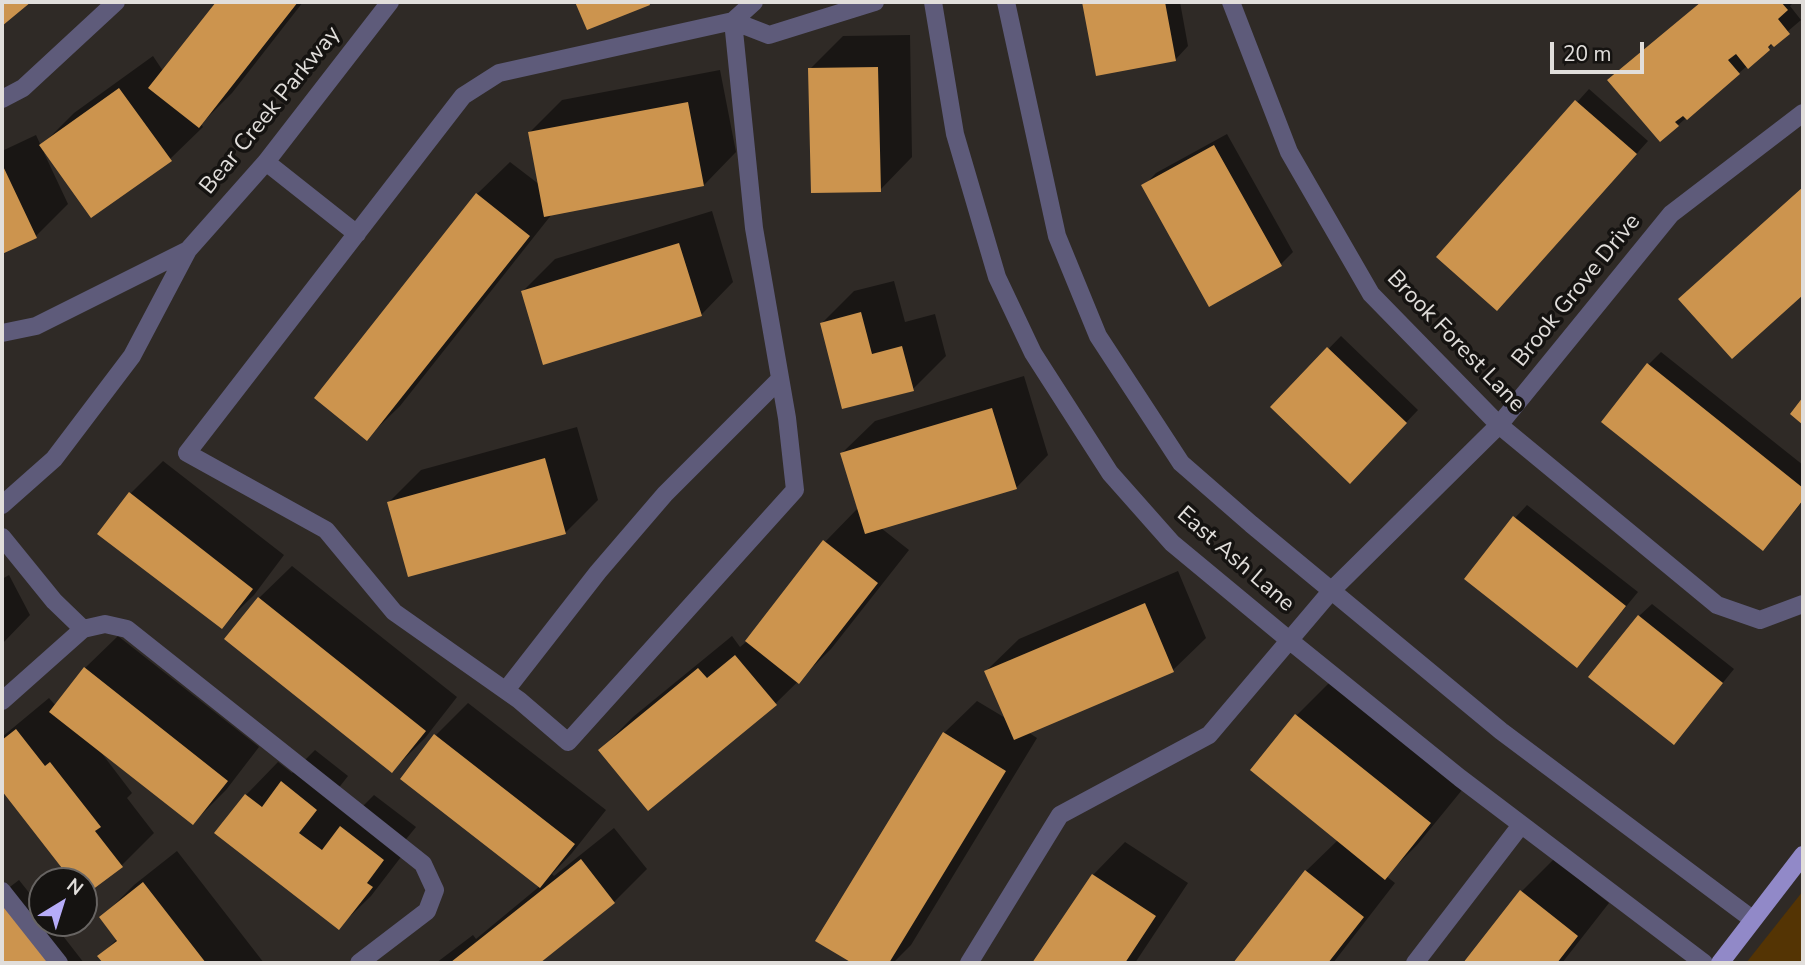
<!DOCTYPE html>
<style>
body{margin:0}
#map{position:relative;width:1805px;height:965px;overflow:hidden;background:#2f2a26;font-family:"Nunito Sans",sans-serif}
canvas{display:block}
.frame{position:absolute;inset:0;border:4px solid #e1dedb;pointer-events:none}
.north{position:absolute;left:28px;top:867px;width:70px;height:70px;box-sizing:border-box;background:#151311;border:2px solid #676462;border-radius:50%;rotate:38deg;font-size:19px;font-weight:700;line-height:28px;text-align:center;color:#e1dedb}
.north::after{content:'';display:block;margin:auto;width:24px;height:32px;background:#b6acf8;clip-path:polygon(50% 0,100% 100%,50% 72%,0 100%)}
.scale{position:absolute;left:1550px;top:42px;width:94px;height:32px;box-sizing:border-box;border:4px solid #e1dedb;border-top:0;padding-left:9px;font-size:21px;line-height:24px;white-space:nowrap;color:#e1dedb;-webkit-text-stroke:5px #151311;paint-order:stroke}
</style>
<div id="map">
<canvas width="1805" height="965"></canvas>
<div class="frame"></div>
<div class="north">N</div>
<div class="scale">20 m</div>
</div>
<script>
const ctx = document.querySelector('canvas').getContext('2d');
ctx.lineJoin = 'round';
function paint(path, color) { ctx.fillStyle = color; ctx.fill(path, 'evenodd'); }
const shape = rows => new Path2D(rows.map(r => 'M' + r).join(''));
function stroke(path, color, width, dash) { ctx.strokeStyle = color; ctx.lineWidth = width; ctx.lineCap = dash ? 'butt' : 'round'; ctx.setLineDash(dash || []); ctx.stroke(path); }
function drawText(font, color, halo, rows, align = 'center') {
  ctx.font = font + ' "Nunito Sans",sans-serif'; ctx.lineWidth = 7; ctx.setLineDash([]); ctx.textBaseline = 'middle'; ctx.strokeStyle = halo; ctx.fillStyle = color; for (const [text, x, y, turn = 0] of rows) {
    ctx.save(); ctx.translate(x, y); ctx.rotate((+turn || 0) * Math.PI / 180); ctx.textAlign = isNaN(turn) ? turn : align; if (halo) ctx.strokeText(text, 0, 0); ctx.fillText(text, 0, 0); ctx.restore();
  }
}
paint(shape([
 [1803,891,1803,963,1746,963]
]), '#543404');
paint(shape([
 [218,2,303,2,232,93,201,124,203,127,170,159,44,153,68,204,36,236,2,252,2,151,36,135,41,146,74,113,153,56,163,71],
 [1083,2,1180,2,1188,46,1176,59,1097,74],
 [1701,2,1794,2,1790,6,1801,20,1678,125,1610,80],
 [910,35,912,157,880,190,810,69,843,36],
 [720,70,736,152,704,185,552,214,400,406,367,438,477,194,510,162,540,185,529,133,562,100],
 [1589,89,1648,141,1509,296,1438,257],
 [1227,134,1293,252,1281,264,1144,186,1156,173],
 [1803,188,1803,293,1732,356,1693,286],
 [712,211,733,282,701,315,523,291,555,259],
 [894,281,905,322,935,314,946,356,913,389,822,323,854,291],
 [1341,336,1418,410,1362,469,1272,407],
 [1661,352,1803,465,1803,501,1763,549,1648,365],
 [1024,376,1048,455,1016,488,881,528,909,550,831,649,775,704,600,750,633,717,732,636,740,647,746,642,825,542,858,508,842,453,875,421],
 [577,427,598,500,565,533,389,502,421,470],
 [163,461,284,555,254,595,221,627,130,494],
 [1527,505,1638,592,1577,666,1515,518],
 [292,566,457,697,425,738,392,771,259,598],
 [1178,571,1206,638,1173,670,1028,732,1037,738,911,945,893,963,855,963,818,940,944,733,977,701,1007,719,986,671,1019,639],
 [9,575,30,615,2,644,2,579],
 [1652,604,1734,669,1674,743,1639,616],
 [118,636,259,747,226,790,193,823,100,751,132,793,127,798,154,833,122,865,84,881,74,881,2,788,2,737,49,698,56,706,85,668],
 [1329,683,1462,790,1417,845,1386,876,1395,883,1333,963,1235,963,1306,871,1338,840,1297,715],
 [468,703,606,810,572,853,552,874,554,876,614,828,647,869,614,902,537,963,436,963,473,935,476,939,540,886,436,735],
 [315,750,348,776,330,799,352,817,374,795,416,827,398,849,404,853,371,896,338,928,216,833,246,795,278,762,292,773],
 [1125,842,1188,883,1135,963,1034,963,1093,875],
 [177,851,264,963,105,963,100,956,117,939,101,918,134,885],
 [1554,859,1609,903,1562,963,1465,963,1521,892],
 [19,880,42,909,42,923,53,923,84,963,2,963,2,893]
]), '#0007');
paint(shape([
 [2,2,31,2,2,26],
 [216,2,298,2,199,128,148,88],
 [575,2,649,2,650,5,587,30],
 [1082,2,1165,2,1176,61,1096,76],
 [1701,2,1781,2,1788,10,1778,19,1790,34,1774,47,1771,44,1768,47,1770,50,1748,69,1736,54,1728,60,1740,74,1687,120,1683,116,1675,122,1679,126,1660,142,1607,80],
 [878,67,881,192,811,193,808,68],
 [119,88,172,161,91,218,39,145],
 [1575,100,1637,154,1497,311,1436,257],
 [688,102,704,186,544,217,528,132],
 [1214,145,1282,266,1209,307,1141,185],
 [2,164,37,238,2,254],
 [1803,187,1803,295,1732,359,1678,299],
 [476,193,530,236,367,441,314,398],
 [679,243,702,316,543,365,521,291],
 [861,312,872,354,902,346,914,391,842,409,820,323],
 [1327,347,1407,423,1350,484,1270,407],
 [1647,363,1803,488,1803,500,1763,551,1601,422],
 [1803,397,1803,425,1790,414],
 [992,408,1017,489,865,534,840,453],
 [545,458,566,534,408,577,387,502],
 [129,492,253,589,222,629,97,534],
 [1513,516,1626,606,1577,668,1464,579],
 [823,540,878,583,799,684,745,641],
 [258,597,426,731,392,773,224,639],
 [1145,603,1174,672,1014,740,984,671],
 [1638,615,1723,683,1674,745,1588,677],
 [735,655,777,705,648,811,598,750,698,668,707,678],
 [84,667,228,781,193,825,49,712],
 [1295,714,1431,823,1385,880,1250,770],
 [16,729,45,766,50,762,101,827,95,831,123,867,84,896,84,881,72,881,2,791,2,740],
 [943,732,1006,771,889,963,852,963,815,941],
 [434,734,575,844,540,888,400,779],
 [281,781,317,810,299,833,322,850,340,826,384,860,367,883,373,887,339,930,214,833,245,794,262,807],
 [581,859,615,903,540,963,452,963,451,962],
 [1305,870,1364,917,1328,963,1233,963],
 [1092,874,1156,916,1125,963,1032,963],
 [143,882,206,963,103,963,97,956,117,941,99,917],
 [1520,890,1578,936,1557,963,1463,963],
 [2,900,51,963,2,963]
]), '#cc944e');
stroke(shape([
 [933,2,955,134,997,277,1033,353,1110,473,1172,543,1289,640,1460,778,1704,963],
 [1006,2,1057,236,1098,336,1181,463,1251,524,1501,731,1752,919],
 [1231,2,1289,152,1371,294,1499,425,1717,605,1760,620,1803,604],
 [733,21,754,228,787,418,795,490,568,742,519,700,394,612,326,530,187,453,463,96,499,73,733,21,754,2],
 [733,21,769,35,875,2],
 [2,99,23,88,116,2],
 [266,162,357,234],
 [2,333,36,326,188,250],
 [2,505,54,459,132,356,188,250,266,162,390,2],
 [2,537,54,601,83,629],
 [506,690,598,572,665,494,780,379],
 [2,701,83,629,105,624,127,629,423,864,435,890,427,911,359,963],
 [2,891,59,963],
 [969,963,1060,815,1209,735,1332,590,1499,425,1671,214,1803,113],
 [1415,963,1521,825]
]), '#5e5b7a', 18);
stroke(shape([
 [1720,963,1803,855]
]), '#9189c8', 18);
drawText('23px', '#e1dedb', '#151311', [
 ["Bear Creek Parkway",271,111,-51],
 ["Brook Grove Drive",1577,291,-51],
 ["Brook Forest Lane",1455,342,46],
 ["East Ash Lane",1235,560,41]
]);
</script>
